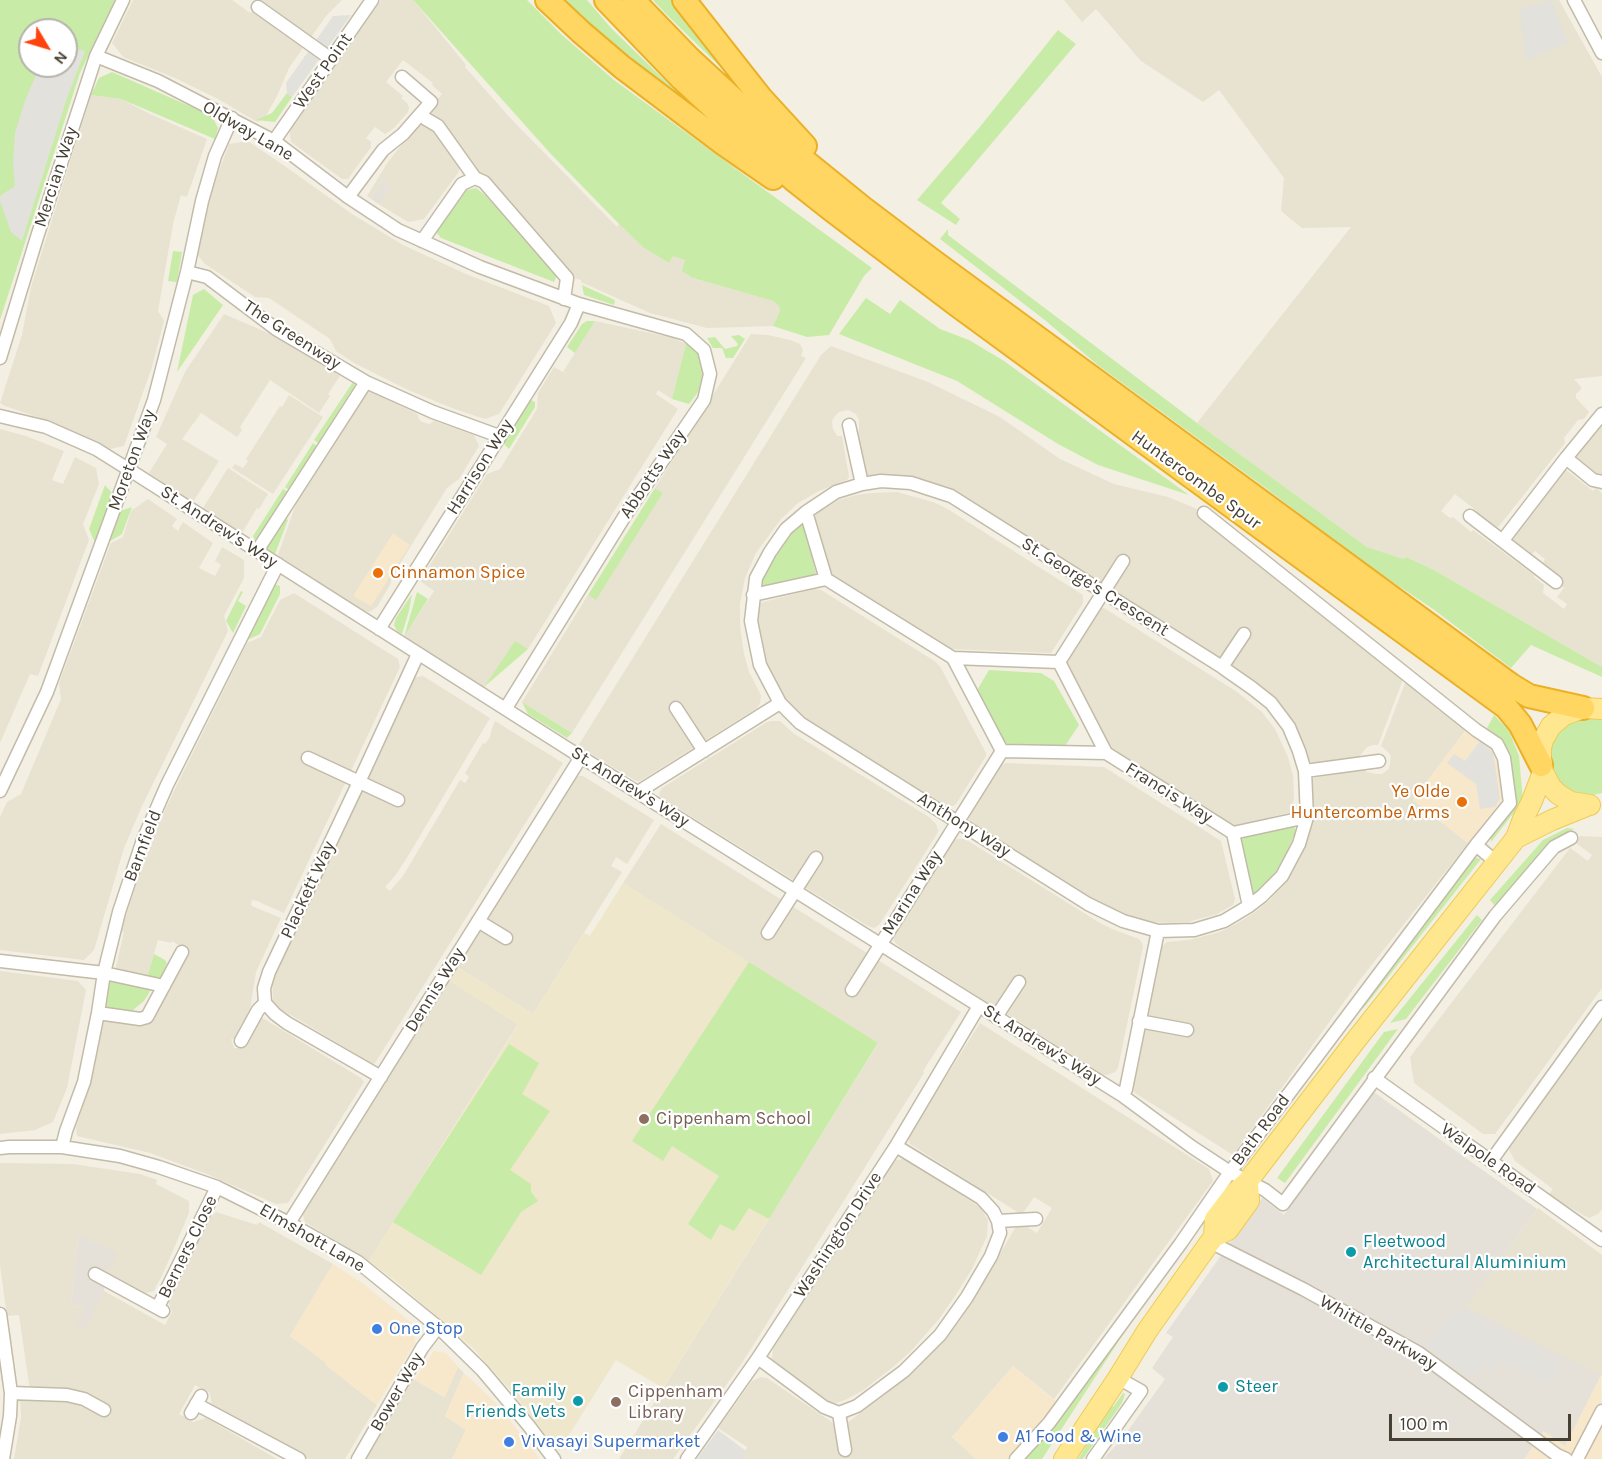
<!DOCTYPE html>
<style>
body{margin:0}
#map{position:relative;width:1602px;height:1459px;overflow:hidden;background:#f3efe3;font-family:Karla,sans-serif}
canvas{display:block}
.north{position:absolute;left:18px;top:18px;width:60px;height:60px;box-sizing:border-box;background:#fff;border:2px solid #b5b2ad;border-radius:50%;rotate:128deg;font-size:16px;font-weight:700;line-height:24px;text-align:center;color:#463f33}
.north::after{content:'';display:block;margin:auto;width:21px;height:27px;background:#ff430e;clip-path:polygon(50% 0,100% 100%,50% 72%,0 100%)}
.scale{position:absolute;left:1389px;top:1414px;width:182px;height:27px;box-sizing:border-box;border:3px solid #463f33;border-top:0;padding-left:8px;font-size:18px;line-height:21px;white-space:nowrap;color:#463f33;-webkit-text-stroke:4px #fff;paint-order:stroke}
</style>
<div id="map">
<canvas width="1602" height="1459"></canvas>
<div class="north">N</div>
<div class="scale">100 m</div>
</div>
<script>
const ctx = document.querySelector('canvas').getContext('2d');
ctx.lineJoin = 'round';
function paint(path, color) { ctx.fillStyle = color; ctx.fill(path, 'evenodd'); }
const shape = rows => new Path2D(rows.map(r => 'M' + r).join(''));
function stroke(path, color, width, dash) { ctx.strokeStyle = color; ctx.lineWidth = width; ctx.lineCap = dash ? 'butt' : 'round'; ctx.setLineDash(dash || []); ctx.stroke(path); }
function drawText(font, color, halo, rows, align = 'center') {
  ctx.font = font + ' Karla,sans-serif'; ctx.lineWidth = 4.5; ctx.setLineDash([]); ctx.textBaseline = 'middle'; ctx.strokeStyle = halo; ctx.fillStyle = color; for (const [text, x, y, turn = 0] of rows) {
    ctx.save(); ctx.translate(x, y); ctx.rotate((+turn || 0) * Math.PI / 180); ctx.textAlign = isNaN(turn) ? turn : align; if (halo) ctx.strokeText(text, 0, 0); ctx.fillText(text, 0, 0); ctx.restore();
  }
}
paint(shape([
 [133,0,232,0,250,13,255,10,305,45,289,68,277,96,264,119,257,122,220,100,175,78,123,57,112,43],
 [260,0,342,0,326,16,309,40,259,2],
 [381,0,413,0,466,65,465,67,513,121,617,227,619,224,644,248,669,263,673,255,685,260,693,278,773,301,779,306,780,311,773,326,707,328,650,313,581,282,581,280,574,278,571,272,471,166,460,166,458,173,424,219,408,222,380,205,391,186,383,180,371,199,367,196,388,162,442,94,432,85,433,83,403,60,386,82,403,96,401,98,407,103,409,107,408,112,394,128,385,134,375,127,366,138,371,142,371,147,348,179,342,179,291,142,289,128],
 [1064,0,1559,0,1602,77,1602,376,1574,379,1582,388,1576,394,1576,398,1589,412,1584,419,1578,420,1564,438,1565,443,1499,526,1496,528,1476,513,1477,511,1455,494,1441,511,1450,518,1453,517,1471,532,1473,530,1534,575,1534,577,1544,585,1543,593,1564,609,1567,604,1557,597,1564,588,1540,568,1545,559,1535,551,1532,554,1522,546,1521,547,1513,540,1512,536,1560,469,1566,470,1593,491,1596,488,1602,493,1602,667,1434,570,1406,557,1404,559,1367,547,1197,423,1351,227,1302,228,1281,211,1284,178,1219,90,1203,102,1141,61,1096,9,1082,22],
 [91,95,121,99,150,114,207,139,187,197,181,195,173,224,158,311,164,321,152,367,124,446,110,449,40,418,5,406,0,403,22,335,31,287],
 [248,141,289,169,352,214,403,245,466,274,549,306,556,323,499,414,485,419,452,408,406,389,354,363,336,351,330,339,269,298,255,297,205,264,196,253,214,184,229,144],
 [224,314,287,341,340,376,328,394,330,396,319,413,270,380,240,427,242,430,237,437,201,413,182,439,219,461,193,502,149,473,167,444,156,437,185,372],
 [595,321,673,338,686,344,672,399,658,390,656,394,678,409,528,649,515,642,484,687,404,637,434,591,420,581,487,474,500,469,537,409,538,393,554,367,563,372],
 [751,334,768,335,790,340,800,344,803,350,801,356,806,358,572,733,522,702,588,595,596,599,663,493,655,488],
 [831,346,928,382,1000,417,1060,459,1114,484,1168,497,1195,508,1222,533,1404,677,1378,745,1373,745,1367,747,1359,757,1317,764,1312,763,1307,757,1299,736,1292,722,1221,661,1106,589,1123,556,1120,556,1101,586,949,490,938,485,910,477,866,476,856,434,859,430,859,420,856,414,848,410,839,412,834,417,832,422,833,429,837,436,842,436,849,477,847,480,819,491,798,503,781,519,756,553,745,578,740,604,740,626,744,654,749,672,761,695,760,704,757,708,640,781,636,781,578,746,821,355],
 [371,391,417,414,420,421,429,424,434,421,474,435,479,446,459,479,447,488,391,578,391,583,377,607,369,612,360,610,278,555,296,504,331,450,337,435,364,395],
 [289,395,323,417,273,494,232,468,235,464,243,468,248,461,246,459,280,406,282,407],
 [1602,422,1602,480,1571,461],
 [0,429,26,436,64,451,52,480,63,484,75,457,96,468,99,484,83,524,89,540,38,676,30,674,0,743],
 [228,468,268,494,259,509,257,508,242,533,203,508],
 [897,492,933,502,946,508,1083,595,1083,603,1051,653,949,649,829,574,815,518,816,513,839,500,856,495,872,493],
 [148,499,177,519,172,526,178,531,183,522,213,543,199,568,215,576,221,565,215,561,222,547,244,560,244,578,224,616,228,631,142,806,124,848,94,950,84,960,0,950,0,817,7,802,21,794,61,699,59,683,111,543,123,537,131,511],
 [814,589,821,590,936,662,941,668,986,753,986,756,956,804,951,807,944,806,810,724,798,714,784,699,766,668,757,631,756,612,758,605,763,602],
 [294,593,398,659,400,667,284,913,257,901,252,900,251,904,252,906,281,918,256,972,250,1010,235,1039,231,1039,234,1048,240,1048,240,1046,256,1014,361,1078,364,1082,288,1203,276,1204,207,1174,150,1153,77,1136,76,1127,91,1082,105,1016,141,1024,187,950,172,941,171,943,158,940,147,977,115,971,124,932,121,931,146,852,173,793,247,643,261,637,280,600],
 [1104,608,1237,692,1262,712,1275,729,1288,757,1293,776,1294,793,1293,810,1291,812,1233,827,1112,752,1066,662,1098,609],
 [423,676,490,718,408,856,395,876,385,887,390,891,403,876,460,780,465,783,469,777,465,773,483,743,485,744,490,737,492,728,495,721,563,763,375,1063,373,1064,279,1008,273,1003,272,977,408,689,415,677],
 [1407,678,1468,727,1413,800,1468,843,1359,981,1233,1155,1135,1093,1132,1088,1161,947,1167,942,1189,940,1220,932,1238,923,1255,912,1270,900,1290,876,1301,856,1306,843,1312,816,1312,781,1314,778,1363,769,1367,772,1376,774,1382,774,1389,769,1391,756,1388,752,1381,746],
 [772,721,780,721,793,733,929,817,936,824,938,830,937,834,879,925,874,928,866,925,795,881,660,797,659,794,662,788,767,722],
 [1006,763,1104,767,1221,841,1235,899,1233,905,1217,914,1188,922,1172,923,1148,922,1135,919,1118,913,1101,904,976,827,969,820,970,814,1001,765],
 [578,776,583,776,654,820,627,864,616,857,611,866,622,872,533,1014,459,968,457,964,574,778],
 [661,824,782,900,767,922,771,925,787,903,867,953,853,977,854,979,873,957,961,1012,923,1071,924,1073,742,1363,673,1459,619,1459,878,1044,623,883],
 [1580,836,1602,837,1602,988,1495,1134,1483,1134,1414,1083,1410,1057,1570,848,1588,861,1592,855,1576,843],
 [957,839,965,839,1100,923,1112,929,1139,939,1142,943,1143,947,1118,1068,1115,1072,1108,1075,1103,1075,1001,1010,1011,985,1009,985,995,1007,900,947,894,941,893,935,953,840],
 [0,971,78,981,86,990,67,1088,53,1122,35,1130,0,1134],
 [450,981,518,1024,369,1261,305,1222,302,1212,446,983],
 [1602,1015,1602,1209,1598,1214,1589,1218,1560,1202,1549,1194,1553,1189,1515,1161,1507,1146],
 [980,1023,1209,1169,1213,1181,1054,1399,1013,1366,952,1437,976,1459,741,1459,747,1447,718,1428,752,1381,761,1377,767,1378,836,1425,843,1426,884,1395,918,1367,936,1347,966,1310,1017,1225,1024,1225,1037,1233,1052,1208,1034,1197,1022,1215,910,1144,909,1140,908,1135,940,1082,942,1083],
 [904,1159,981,1208,988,1220,987,1236,972,1269,955,1296,939,1319,910,1352,893,1367,862,1391,845,1400,836,1403,830,1402,776,1365,772,1359,773,1349,889,1165,895,1160],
 [0,1163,73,1164,140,1174,157,1180,156,1184,189,1201,189,1213,165,1269,154,1291,142,1294,105,1280,116,1253,79,1234,71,1305,85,1307,85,1328,104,1291,165,1325,172,1312,168,1301,203,1226,208,1220,216,1212,257,1225,259,1222,333,1264,290,1336,327,1363,326,1365,377,1405,345,1459,309,1459,212,1406,210,1393,195,1385,179,1414,193,1422,206,1418,277,1459,14,1459,21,1417,20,1392,30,1391,19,1315,7,1316,0,1265],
 [1538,1208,1602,1255,1602,1376,1465,1306],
 [458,1367,464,1373,445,1416,466,1430,452,1459,365,1459,412,1378,444,1397]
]), '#e8e2d1');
paint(shape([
 [393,533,410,545,371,606,353,596],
 [1468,727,1495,749,1503,799,1468,843,1413,800],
 [333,1264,361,1282,413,1324,415,1343,377,1405,326,1365,326,1363,290,1336],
 [434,1351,446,1353,458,1367,445,1397,412,1378,415,1379],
 [1013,1366,1057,1402,1009,1459,976,1459,952,1437],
 [464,1373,497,1404,540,1459,452,1459,466,1430,445,1416],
 [1601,1375,1602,1459,1524,1459,1545,1431,1565,1446]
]), '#f8e8cb');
paint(shape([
 [383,180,392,185,380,205,371,199],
 [1368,1088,1537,1209,1466,1306,1601,1375,1565,1446,1544,1431,1524,1459,1103,1459,1122,1439,1165,1379,1152,1368,1173,1337,1166,1333,1262,1198,1284,1215],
 [79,1234,117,1253,105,1280,104,1291,85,1329,76,1325,85,1307,71,1305]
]), '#e5e0d8');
paint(shape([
 [623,883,878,1043,663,1388,616,1360,559,1451,511,1391,473,1348,398,1283,369,1261,518,1025,450,981,446,983,457,964,459,968,533,1014,584,933,590,936]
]), '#eee7cb');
paint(shape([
 [0,0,115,0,80,73,0,320],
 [30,30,66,30,66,66,30,66],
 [413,0,527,0,562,35,614,80,872,268,864,276,829,335,807,337,773,326,780,311,779,306,773,301,693,278,682,271,685,260,673,256,669,263,644,248,619,224,550,153],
 [557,0,587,0,611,28,693,108,686,105],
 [653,0,676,0,746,92,665,13],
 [1058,30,1076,44,941,203,960,219,956,225,917,200,979,128],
 [112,72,212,116,218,128,215,139,121,99,91,95,99,78],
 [287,93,292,97,275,122,256,120,272,113],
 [476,188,485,195,557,275,554,282,441,238,436,232,467,190],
 [948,229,948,235,1197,423,1367,547,1404,559,1406,557,1434,570,1602,667,1602,677,1531,645,1511,668,1433,609,1366,564,1267,489,1099,366,1046,321,940,239],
 [173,251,182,252,177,282,168,281],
 [582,285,615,300,614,305,584,295],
 [204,289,223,305,177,372,193,295],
 [866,298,890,314,900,300,940,329,969,340,1004,361,1189,495,1098,465,1058,444,957,381,839,334],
 [587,321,595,321,575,353,567,347,582,324],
 [739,335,745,339,733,358,726,358,722,348,713,348,707,338,715,337,725,349,737,346,738,344,731,336],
 [689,342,698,354,703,372,698,392,689,404,672,399,686,344],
 [353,382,355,385,318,443,314,440],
 [529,399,535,402,535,407,509,449,502,442],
 [313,443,317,446,289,490,285,487],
 [105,485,113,494,95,543,89,529],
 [655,488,663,493,596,600,588,595],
 [283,489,288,492,255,541,253,536],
 [132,507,122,534,107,543,120,511],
 [284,517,288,520,275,554,265,548],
 [803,523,805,526,816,574,815,577,762,589,760,585,767,565,782,540],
 [274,584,280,586,280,594,260,634,245,641],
 [241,591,243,592,238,601,246,606,233,633,226,621],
 [417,592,428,599,404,637],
 [412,594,409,611,402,634,397,631,394,625,396,618],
 [515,641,528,649,484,687],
 [989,670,1041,673,1054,681,1079,725,1063,749,1013,747,999,739,976,692],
 [522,702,572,733,567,738,528,714],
 [1494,715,1509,731,1519,756,1523,801,1491,842,1491,836,1515,805,1510,764,1486,730],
 [1602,716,1602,793,1593,795,1580,795,1567,790,1557,781,1550,769,1550,742,1566,720],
 [1289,827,1294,827,1296,831,1287,852,1273,876,1257,894,1249,894,1239,839],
 [1567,828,1574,829,1549,844,1495,906,1490,900,1543,840],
 [1473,857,1481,859,1366,1005,1349,1021],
 [1477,915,1482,920,1406,1019,1390,1023],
 [154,954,165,960,167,963,162,976,157,979,147,977],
 [749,962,878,1043,769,1219,749,1208,734,1231,720,1224,711,1240,688,1224,719,1176,672,1146,663,1161,632,1141],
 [110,980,147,987,150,990,149,993,144,1001,132,1011,106,1007],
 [1398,1029,1285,1183,1277,1178,1384,1032],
 [509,1044,539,1063,522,1094,550,1111,510,1170,531,1184,531,1192,538,1201,521,1212,481,1275,393,1222],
 [1148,1296,1042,1459,1024,1459],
 [1123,1393,1125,1394,1122,1403,1083,1459,1078,1459,1111,1407,1114,1406]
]), '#c8eca7');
paint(shape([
 [1552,0,1568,43,1526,60,1519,9],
 [351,15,292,97,287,93,286,83,333,16],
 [66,47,85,51,67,98,22,241,11,232,0,201,0,196,15,186,13,164,15,133,26,98,37,73,43,66,66,66],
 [1480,741,1493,752,1500,798,1495,807,1480,809,1476,784,1447,763,1454,754,1465,761],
 [1456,1307,1562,1362,1549,1386,1502,1358,1492,1371,1484,1366,1479,1372,1470,1377,1428,1346],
 [718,1430,746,1451,742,1459,697,1459]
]), '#e3e1dc');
const street = shape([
 [1574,0,1602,53],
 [258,7,331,59],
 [96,56,158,81,274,141,348,197,398,230,480,267,579,304,686,334,704,350,710,374,704,400,626,514,506,708],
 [426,119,438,126,475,178],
 [274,141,372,0],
 [348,197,383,150,403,134,431,102,402,77],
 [422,241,462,184,475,178,484,182,567,278,564,299],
 [187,272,207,277,276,329,366,382,433,412,499,436],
 [0,358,37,237,96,56,123,0],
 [0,416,46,427,96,449,128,469,581,757,1123,1096,1192,1147,1230,1172,1265,1190,1283,1204,1495,916,1554,847,1571,838],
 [849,425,862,484],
 [1566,458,1593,480,1602,482],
 [881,481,911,483,951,496,1222,667,1252,688,1271,703,1289,727,1299,751,1305,771,1307,817,1299,844,1282,876,1262,896,1249,906,1224,921,1194,930,1158,931,1123,921,1088,904,800,723,780,703,760,665,751,621,756,578,770,552,786,529,806,512,836,492,862,484,881,481],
 [806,512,826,579],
 [1470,516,1556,582],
 [1503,540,1566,458,1602,414],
 [257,551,366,382],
 [826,579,953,658],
 [753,595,826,579],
 [379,629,571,323,579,304],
 [953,658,1059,662,1106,753,1002,751,953,658],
 [1059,662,1123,561],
 [1222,667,1244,634],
 [676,708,704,751],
 [1106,753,1233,833],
 [308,758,398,800],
 [1305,771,1379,761],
 [0,791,47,692,154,400,187,272,202,201,215,156,232,118],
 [638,792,780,703],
 [1233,833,1307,817],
 [1233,833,1249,906],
 [1476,845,1496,862],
 [478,921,506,938],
 [768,933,816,858],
 [0,961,104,973,164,986],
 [852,990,1002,751],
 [98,1013,140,1019,147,1017,182,952],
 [996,1017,1019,982],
 [1139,1021,1187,1030],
 [241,1041,258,1010,265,1003],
 [381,1077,287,1023,275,1014,265,1003,264,988,269,972,359,782,418,654],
 [1374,1078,1602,1240],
 [1123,1096,1126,1089,1158,931],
 [62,1147,66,1131,84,1082,98,1013,104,973,119,912,143,840,167,785,278,564],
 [0,1148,9,1147,62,1147,120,1156,159,1167,217,1187,289,1223,358,1262,438,1327,482,1370,529,1426,554,1459],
 [1491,1161,1602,1007],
 [998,1221,1036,1219],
 [289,1223,581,757],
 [1210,1242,1303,1289,1419,1353,1557,1455,1566,1459],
 [95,1274,163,1311],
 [158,1307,217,1187],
 [0,1314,11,1393,10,1416,3,1459],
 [758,1358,824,1407,839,1413,857,1406,904,1371,940,1335,967,1297,991,1256,1000,1233,998,1221,993,1211,981,1198,896,1146],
 [11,1393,67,1395,84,1399,104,1410],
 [196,1404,299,1459],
 [191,1413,201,1396],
 [839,1413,845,1450],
 [358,1459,422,1348,438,1327],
 [687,1459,758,1358,896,1146,979,1006],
 [1016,1459,1049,1423,1181,1243,1230,1172,1476,845,1510,803,1504,758,1497,744,1476,730,1204,513],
 [1093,1459,1141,1391,1118,1378],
 [1577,1459,1602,1411]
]);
const primary = shape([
 [1590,805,1571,802,1558,794,1551,787,1543,772,1541,757,1541,748,1543,740,1551,726,1564,715,1583,708,1602,709],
 [1516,838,1523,819,1532,801,1543,772],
 [1214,1237,1215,1219,1228,1202,1236,1192,1248,1181,1356,1040,1516,838,1552,820,1589,805],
 [1064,1459,1118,1378,1147,1331,1210,1242,1214,1237,1228,1230,1249,1201,1248,1181]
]);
const highway = shape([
 [547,0,581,32,622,67,724,144,773,178],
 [606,0,682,79,722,116,794,180,832,210,957,305,1506,707,1520,724,1541,765],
 [633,0,688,57,768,131,863,208,933,261,1511,685,1529,696,1583,708],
 [684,0,761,98,805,146]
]);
stroke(street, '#c2bba8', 15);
stroke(primary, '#eecb56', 22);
stroke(highway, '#ebb025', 26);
stroke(street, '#fff', 12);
stroke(primary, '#ffe790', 20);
stroke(highway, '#ffd662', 22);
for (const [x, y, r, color] of [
 [378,573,6,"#e8710a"],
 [1462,802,6,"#e8710a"],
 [644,1119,6,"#8d6e63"],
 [1351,1252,6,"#0f9aa8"],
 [377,1329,6,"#3f7fe0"],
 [1223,1387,6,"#0f9aa8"],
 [578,1401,6,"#0f9aa8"],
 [616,1402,6,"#8d6e63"],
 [1003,1437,6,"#3f7fe0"],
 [509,1442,6,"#3f7fe0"]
]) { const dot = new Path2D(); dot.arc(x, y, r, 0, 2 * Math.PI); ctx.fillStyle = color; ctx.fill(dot); stroke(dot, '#fff', 2); }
drawText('18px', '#463f33', '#fff', [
 ["West Point",323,71,-55],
 ["Oldway Lane",248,131,30],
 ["Mercian Way",56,177,-72],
 ["The Greenway",292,335,33],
 ["Moreton Way",132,460,-70],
 ["Harrison Way",480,467,-58],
 ["Abbotts Way",653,474,-56],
 ["Huntercombe Spur",1196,480,36],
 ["St. Andrew's Way",219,527,33],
 ["St. George's Crescent",1095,587,32],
 ["St. Andrew's Way",630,787,32],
 ["Francis Way",1169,793,32],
 ["Anthony Way",964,825,32],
 ["Barnfield",143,846,-69],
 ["Plackett Way",308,890,-65],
 ["Marina Way",912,893,-58],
 ["Dennis Way",435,990,-58],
 ["St. Andrew's Way",1042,1045,32],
 ["Bath Road",1261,1130,-53],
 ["Walpole Road",1488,1159,35],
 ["Washington Drive",838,1235,-57],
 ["Elmshott Lane",312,1238,30],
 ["Berners Close",188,1247,-64],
 ["Whittle Parkway",1378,1333,30],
 ["Bower Way",397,1392,-60]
]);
drawText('18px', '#c56008', '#fff', [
 ["Cinnamon Spice",390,573],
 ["Ye Olde",1450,792,"right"],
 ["Huntercombe Arms",1450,813,"right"]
], 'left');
drawText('18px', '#785e54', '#fff', [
 ["Cippenham School",656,1119],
 ["Cippenham",628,1392],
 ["Library",628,1413]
], 'left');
drawText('18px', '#0d838f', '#fff', [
 ["Fleetwood",1363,1242],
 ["Architectural Aluminium",1363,1263],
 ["Steer",1235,1387],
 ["Family",566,1391,"right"],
 ["Friends Vets",566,1412,"right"]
], 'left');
drawText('18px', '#366cbe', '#fff', [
 ["One Stop",389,1329],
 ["A1 Food & Wine",1015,1437],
 ["Vivasayi Supermarket",521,1442]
], 'left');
</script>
